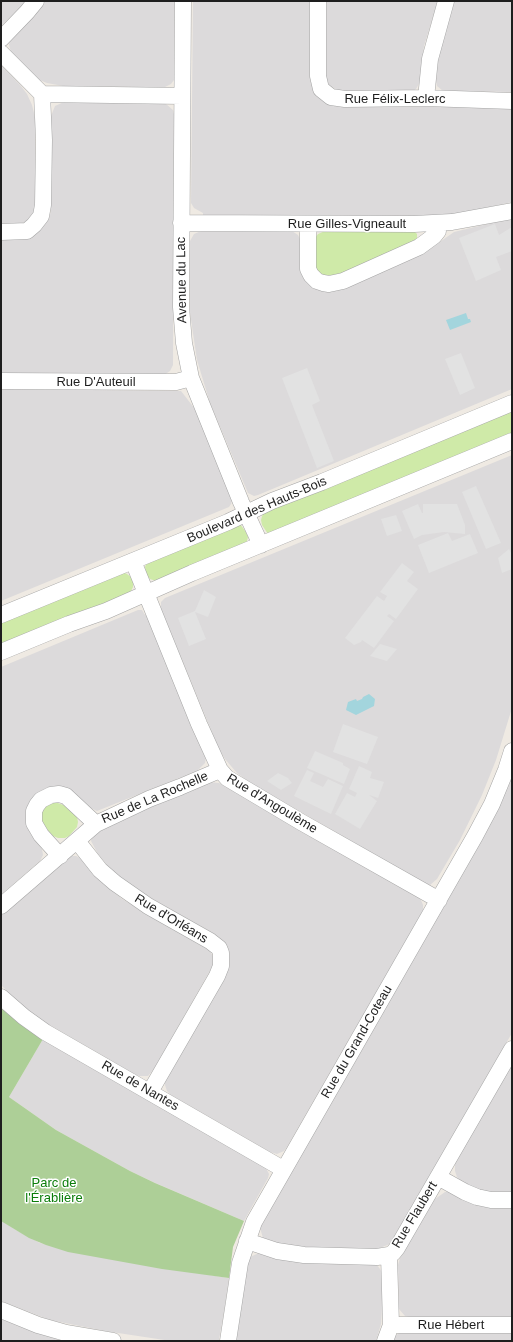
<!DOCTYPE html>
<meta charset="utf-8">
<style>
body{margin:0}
#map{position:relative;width:513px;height:1342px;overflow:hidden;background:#efeae3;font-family:Arial,sans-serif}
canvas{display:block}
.frame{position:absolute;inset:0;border:2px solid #1e1e1e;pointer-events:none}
</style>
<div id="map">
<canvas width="513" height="1342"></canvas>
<div class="frame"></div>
</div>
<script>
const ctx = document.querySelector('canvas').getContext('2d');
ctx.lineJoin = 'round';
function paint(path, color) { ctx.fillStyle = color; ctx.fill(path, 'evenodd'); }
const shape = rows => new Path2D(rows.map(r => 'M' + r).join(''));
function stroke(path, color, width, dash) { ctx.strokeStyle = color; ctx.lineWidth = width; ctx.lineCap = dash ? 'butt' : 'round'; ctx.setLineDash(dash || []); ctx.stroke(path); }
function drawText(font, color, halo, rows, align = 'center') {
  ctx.font = font + ' Arial,sans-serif'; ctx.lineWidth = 3; ctx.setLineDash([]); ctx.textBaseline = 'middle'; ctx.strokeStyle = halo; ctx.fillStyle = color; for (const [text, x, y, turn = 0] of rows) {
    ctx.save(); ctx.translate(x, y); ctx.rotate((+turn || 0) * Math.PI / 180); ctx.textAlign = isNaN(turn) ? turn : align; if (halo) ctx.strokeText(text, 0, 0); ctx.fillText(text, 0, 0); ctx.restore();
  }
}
paint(shape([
 [1,1,27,1,1,26],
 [45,1,175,1,174,80,171,84,165,87,142,87,63,86,47,83,37,79,11,53,9,44,11,40,39,10],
 [193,1,310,1,311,83,315,91,326,102,334,106,512,107,512,202,458,214,425,216,203,215,203,213,194,208,191,203],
 [326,1,438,1,424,46,420,82,416,89,413,91,344,91,337,90,329,85,326,78],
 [454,1,512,1,512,92,443,91,437,86,436,82,438,52],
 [1,65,21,86,27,94,32,105,35,117,35,210,27,221,23,223,1,224],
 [64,102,166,104,173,110,174,114,173,365,170,371,164,375,1,373,1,239,29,237,40,230,49,218,51,211,51,116,55,106],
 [512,218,512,389,258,495,254,496,248,493,210,403,197,360,190,313,190,241,194,234,201,231,292,231,298,235,301,241,424,253,454,232],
 [8,389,181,391,195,409,232,500,231,504,229,507,1,601,1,390],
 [512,455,512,708,496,760,482,795,460,840,437,879,430,885,422,882,249,782,237,773,225,759,218,747,161,609,161,602,165,598],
 [138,610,142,610,145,615,147,615,206,757,205,763,197,771,97,811,91,808,74,793,56,786,48,788,39,792,29,803,26,810,26,820,30,833,42,849,43,855,40,861,1,895,1,667],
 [512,771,512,1033,390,1244,377,1249,292,1249,267,1240,263,1238,260,1228],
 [209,782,219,783,230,789,418,897,421,900,423,905,423,910,420,916,287,1147,284,1151,277,1154,270,1152,171,1095,167,1091,165,1085,165,1081,229,968,228,951,222,941,214,934,137,890,112,871,98,854,91,841,92,837,109,823],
 [70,856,76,856,82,859,102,881,122,899,209,950,213,956,213,965,211,969,154,1069,148,1076,139,1076,134,1074,43,1021,19,1003,1,985,1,915],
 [43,1039,266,1168,269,1174,268,1178,244,1221,153,1182,130,1171,56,1130,9,1097],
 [512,1064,512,1192,487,1192,478,1190,460,1180,457,1177,455,1171,455,1163],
 [445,1192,449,1192,479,1206,512,1207,512,1317,409,1317,405,1316,399,1309,398,1265,400,1258,435,1199],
 [1,1220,16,1230,40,1243,210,1275,229,1278,224,1312,219,1340,171,1341,105,1331,50,1320,1,1301],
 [259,1253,374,1264,377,1265,380,1269,382,1273,382,1309,381,1324,376,1341,235,1341,246,1266,250,1257],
 [1,1318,56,1338,59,1341,1,1341],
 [512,1332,512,1341,392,1341,394,1337,399,1333]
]), '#dcdadb');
paint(shape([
 [325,231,415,232,417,234,417,238,416,242,337,276,326,278,316,271,315,238,318,234],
 [512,407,512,436,268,534,262,525,261,520,263,513],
 [240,524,246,532,248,537,246,545,156,581,150,579,146,574,145,567,147,562],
 [123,572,127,574,131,577,133,581,133,587,130,593,1,648,1,620],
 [55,802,66,806,77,817,78,822,77,827,69,836,65,838,58,838,53,836,44,826,41,819,41,814,46,805]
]), '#cfeaa8');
paint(shape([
 [1,1007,43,1039,9,1097,56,1130,130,1171,155,1183,244,1221,233,1247,229,1278,162,1269,68,1252,46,1245,29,1238,1,1221]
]), '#adcf97');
paint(shape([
 [495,224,499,235,512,227,512,251,496,257,501,270,476,281,459,238],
 [461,353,475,388,460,395,445,359],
 [307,368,320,401,312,405,334,461,317,468,282,378],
 [476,486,501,543,486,549,462,492],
 [418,504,422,513,423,513,423,504,457,504,465,525,465,534,444,532,422,535,414,539,402,511],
 [396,515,402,531,387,536,381,519],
 [448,533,452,541,470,534,478,553,429,573,418,545],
 [509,549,512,555,512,569,502,573,498,558],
 [402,563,414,572,407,581,418,589,396,619,389,614,387,616,394,621,374,648,362,640,361,642,354,645,345,638,377,596,384,601,387,596,380,592],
 [204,590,216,597,208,617,195,612,206,639,189,646,178,618,195,611],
 [380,644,397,649,387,661,370,656],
 [343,724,378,737,367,764,333,752],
 [315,751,343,763,343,765,350,769,344,784,307,768],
 [359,766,372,772,370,778,384,782,378,798,369,795,377,801,360,829,335,814,347,793,355,797,357,793,349,789],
 [307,770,314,773,310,781,323,787,328,779,343,786,331,814,294,796],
 [278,773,288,778,292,783,281,790,267,781]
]), '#e2e2e2');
paint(shape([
 [466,313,468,319,470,319,471,322,450,330,446,320],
 [369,694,375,699,374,706,356,715,346,710,348,702,356,699,357,701,362,699,363,697]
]), '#a3d5dd');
const minor = shape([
 [183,1,181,307,184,343,191,378,241,502,261,545],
 [318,1,318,76,321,89,331,97,345,99,426,98,512,101],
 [1,39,27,12,36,1],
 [1,53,42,94,182,96],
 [426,98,430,59,446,1],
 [181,223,414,224,452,222,512,211],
 [308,224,308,269,311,275,317,281,323,283,329,284,343,281,419,247,434,236,438,231,438,223],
 [1,232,27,231,34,225,41,216,43,205,44,140,42,94],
 [1,381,176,382,191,378],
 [133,561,199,724,220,770,227,778,301,822,439,900],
 [1,615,228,522,272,501,322,482,512,403],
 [1,652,69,624,106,611,192,573,512,441],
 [77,841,100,870,115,883,148,906,210,941,219,948,221,953,221,966,217,976,150,1092],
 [60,856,41,835,34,823,34,811,37,805,41,800,51,795,59,794,66,796,96,824],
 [1,906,96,824,149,799,180,787,220,770],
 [1,997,24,1017,45,1032,283,1169],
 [438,1177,465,1192,477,1197,491,1200,512,1200],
 [247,1241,277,1251,304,1255,377,1257,389,1255,393,1253,397,1248,512,1049],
 [1,1310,38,1325,66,1333,113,1341],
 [391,1325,512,1325],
 [228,1341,240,1263,254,1222,475,836,492,804,506,770,512,751],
 [385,1341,391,1325,389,1255]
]);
stroke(minor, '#a5a5a5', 17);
stroke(minor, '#fff', 16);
drawText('13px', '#1e1e1e', '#fff', [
 ["Rue Félix-Leclerc",395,99],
 ["Rue Gilles-Vigneault",347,224],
 ["Avenue du Lac",182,280,-91],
 ["Rue D'Auteuil",96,382],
 ["Boulevard des Hauts-Bois",257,510,-23],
 ["Rue de La Rochelle",155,798,-23],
 ["Rue d'Angoulème",272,804,31],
 ["Rue d'Orléans",171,919,31],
 ["Rue du Grand-Coteau",357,1042,-60],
 ["Rue de Nantes",140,1086,30],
 ["Rue Flaubert",415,1215,-59],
 ["Rue Hébert",451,1325]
]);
drawText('13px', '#0b7d0a', '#fff', [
 ["Parc de",54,1183],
 ["l'Érablière",54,1198]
]);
</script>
